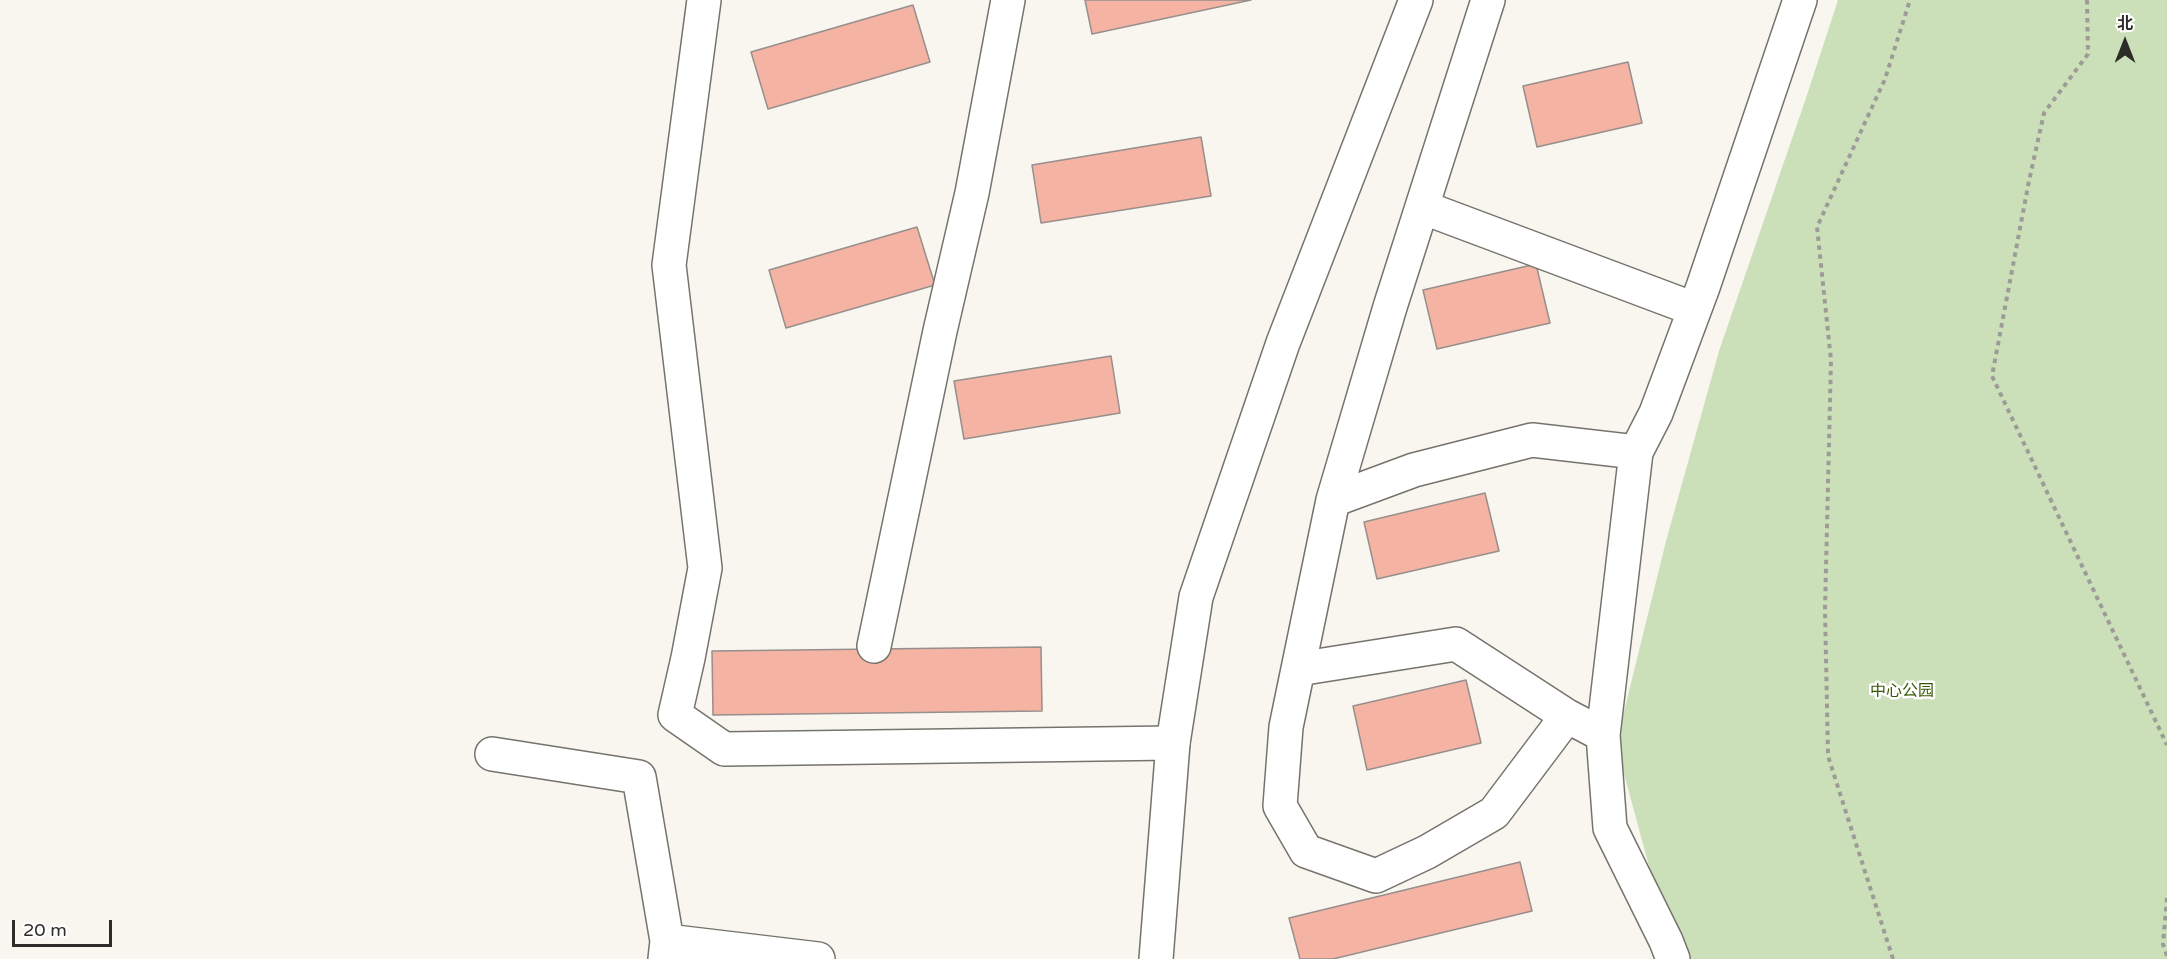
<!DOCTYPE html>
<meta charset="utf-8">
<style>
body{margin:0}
#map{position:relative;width:2167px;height:959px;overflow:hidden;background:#f8f6ef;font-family:"Varela Round","Noto Sans SC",sans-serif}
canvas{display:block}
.north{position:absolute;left:2095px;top:12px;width:60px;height:60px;-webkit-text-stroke:4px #fff;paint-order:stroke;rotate:0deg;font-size:16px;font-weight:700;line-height:24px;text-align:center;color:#2d2c29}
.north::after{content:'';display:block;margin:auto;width:21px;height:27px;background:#2d2c29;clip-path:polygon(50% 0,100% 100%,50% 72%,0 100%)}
.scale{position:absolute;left:12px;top:920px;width:100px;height:27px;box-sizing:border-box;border:3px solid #2d2c29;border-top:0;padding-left:8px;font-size:18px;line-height:21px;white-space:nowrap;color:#2d2c29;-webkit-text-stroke:4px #fff;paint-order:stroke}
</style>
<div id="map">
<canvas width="2167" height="959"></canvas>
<div class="north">北</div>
<div class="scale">20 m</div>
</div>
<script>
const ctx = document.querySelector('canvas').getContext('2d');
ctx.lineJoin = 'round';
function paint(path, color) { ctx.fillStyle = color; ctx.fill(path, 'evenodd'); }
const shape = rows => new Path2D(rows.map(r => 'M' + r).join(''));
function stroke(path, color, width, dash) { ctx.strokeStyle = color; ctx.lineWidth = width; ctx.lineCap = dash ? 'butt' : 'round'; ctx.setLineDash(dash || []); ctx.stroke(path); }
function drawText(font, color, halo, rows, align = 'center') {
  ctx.font = font + ' "Varela Round","Noto Sans SC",sans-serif'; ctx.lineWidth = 5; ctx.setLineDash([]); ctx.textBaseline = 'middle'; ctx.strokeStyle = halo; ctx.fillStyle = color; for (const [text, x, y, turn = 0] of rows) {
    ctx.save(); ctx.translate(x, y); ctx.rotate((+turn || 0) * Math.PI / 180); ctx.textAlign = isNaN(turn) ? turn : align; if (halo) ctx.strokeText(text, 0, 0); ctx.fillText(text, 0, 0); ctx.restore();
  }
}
paint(shape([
 [1838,0,2167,0,2167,959,1674,959,1616,744,1666,541,1719,351,1806,98]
]), '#cbe0b9');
const building = shape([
 [1085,0,1251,0,1092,34,1085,0],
 [913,5,930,62,768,109,751,52,913,5],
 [1628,62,1642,123,1537,147,1523,86,1628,62],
 [1201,137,1211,196,1041,223,1032,165,1201,137],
 [917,227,935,285,786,328,769,270,917,227],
 [1536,264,1550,323,1437,349,1423,290,1536,264],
 [1111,356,1120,413,964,439,954,381,1111,356],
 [1485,493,1499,551,1377,579,1364,522,1485,493],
 [1041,647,1042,711,713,715,712,651,1041,647],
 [1466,680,1481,743,1367,770,1353,706,1466,680],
 [1520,862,1532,911,1333,959,1300,959,1289,918,1520,862]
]);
paint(building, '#f4b3a3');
stroke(building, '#978f8d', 1.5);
const street = shape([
 [704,0,669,265,705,568,688,658,675,715,724,749,1173,743],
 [1488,0,1390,307,1333,500,1286,727,1280,806,1306,851,1376,876,1427,852,1494,813,1567,716,1603,735],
 [1422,207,1694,309],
 [1333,500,1414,470,1532,440,1636,452],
 [874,646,940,331,972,193,1008,0],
 [1298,669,1456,644,1567,716],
 [492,754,639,777,667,941,665,959],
 [667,941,818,959],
 [1673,959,1666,941,1610,828,1603,735,1636,452,1656,413,1703,287,1800,0]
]);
const secondary = shape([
 [1156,959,1173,743,1196,597,1283,343,1416,0]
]);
stroke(street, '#74736c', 36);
stroke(secondary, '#74736c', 36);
stroke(shape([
 [2087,0,2088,54,2044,113,2029,181,1992,376,2167,745],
 [2167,898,2163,944,2167,956],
 [1893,959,1828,756,1825,609,1831,360,1817,227,1885,79,1910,0]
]), '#9d9b96', 4, [4.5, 4.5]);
stroke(street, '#fff', 33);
stroke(secondary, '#fff', 33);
drawText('16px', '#385805', '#fff', [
 ["中心公园",1902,692]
]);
</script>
